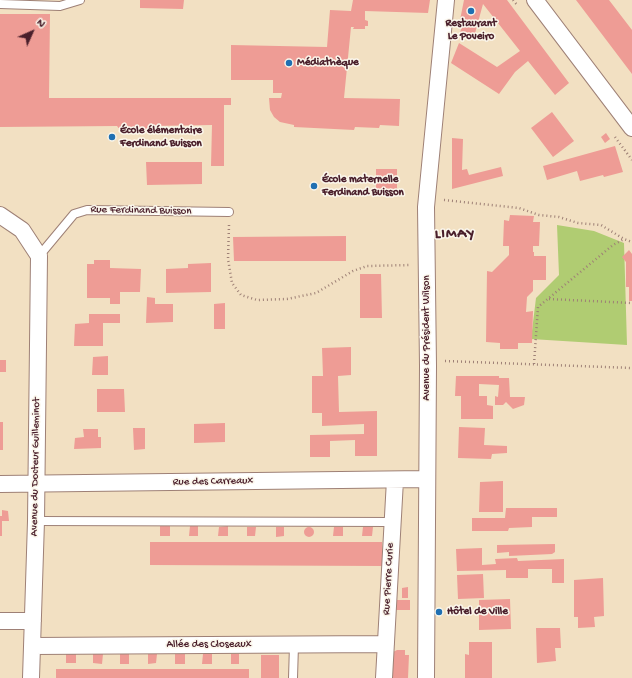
<!DOCTYPE html>
<meta charset="utf-8">
<style>
body{margin:0}
#map{position:relative;width:632px;height:678px;overflow:hidden;background:#f2e0c2;font-family:"Gochi Hand",sans-serif}
canvas{display:block}
.north{position:absolute;left:12px;top:12px;width:40px;height:40px;-webkit-text-stroke:3px #fbf7ec;paint-order:stroke;rotate:45deg;font-size:11px;font-weight:700;line-height:16px;text-align:center;color:#4a1f2b}
.north::after{content:'';display:block;margin:auto;width:14px;height:18px;background:#4a1f2b;clip-path:polygon(50% 0,100% 100%,50% 72%,0 100%)}
</style>
<div id="map">
<canvas width="632" height="678"></canvas>
<div class="north">N</div>
</div>
<script>
const ctx = document.querySelector('canvas').getContext('2d');
ctx.lineJoin = 'round';
function paint(path, color) { ctx.fillStyle = color; ctx.fill(path, 'evenodd'); }
const shape = rows => new Path2D(rows.map(r => 'M' + r).join(''));
function stroke(path, color, width, dash) { ctx.strokeStyle = color; ctx.lineWidth = width; ctx.lineCap = dash ? 'butt' : 'round'; ctx.setLineDash(dash || []); ctx.stroke(path); }
function drawText(font, color, halo, rows, align = 'center') {
  ctx.font = font + ' "Gochi Hand",sans-serif'; ctx.lineWidth = 3; ctx.setLineDash([]); ctx.textBaseline = 'middle'; ctx.strokeStyle = halo; ctx.fillStyle = color; for (const [text, x, y, turn = 0] of rows) {
    ctx.save(); ctx.translate(x, y); ctx.rotate((+turn || 0) * Math.PI / 180); ctx.textAlign = isNaN(turn) ? turn : align; if (halo) ctx.strokeText(text, 0, 0); ctx.fillText(text, 0, 0); ctx.restore();
  }
}
paint(shape([
 [557,225,594,231,624,243,627,345,531,339,536,298,559,275]
]), '#b0cc72');
paint(shape([
 [140,0,184,0,183,9,140,8],
 [353,0,430,0,428,13,365,11,365,20,368,21,368,26,365,26,365,29,353,29,354,27,351,27,344,98,400,99,399,126,380,125,379,128,355,127,354,130,294,127,294,125,280,122,274,117,270,110,269,98,281,98,282,93,273,93,273,80,231,80,231,45,327,47,330,10,351,11],
 [464,0,507,0,569,83,555,95,528,61,515,72,499,94,451,63,459,43,497,67,520,51,483,4,474,37,459,36,462,26,459,25],
 [576,0,609,0,632,30,632,74],
 [0,14,50,14,49,98,231,98,231,105,224,105,224,166,211,166,212,125,150,126,147,130,120,130,117,126,0,127],
 [552,112,574,141,553,157,531,128],
 [606,133,610,139,605,143,601,137],
 [452,138,463,139,462,170,467,169,469,175,501,167,503,176,452,189],
 [615,146,623,172,604,177,603,175,580,181,577,171,547,180,543,166],
 [146,162,202,162,202,184,147,185],
 [376,169,397,169,397,190,376,190],
 [510,215,534,216,533,222,540,222,539,246,533,246,533,252,534,252,534,256,546,256,546,280,533,280,533,291,527,297,526,312,533,311,532,343,518,343,518,349,500,349,500,343,486,342,487,271,492,272,509,255,509,246,503,246,504,220,509,221],
 [346,236,346,261,234,261,233,237],
 [629,250,632,254,632,301,629,301,629,287,626,287,626,262,622,257],
 [94,260,110,260,110,268,141,269,140,292,120,292,120,304,110,304,110,298,87,298,87,264,94,264],
 [211,263,211,292,166,293,166,269,188,268,188,264],
 [360,274,381,274,382,318,360,318],
 [147,297,155,298,155,304,173,304,173,322,146,323],
 [225,303,225,329,214,329,214,304],
 [89,314,120,314,120,323,103,323,103,346,74,346,75,324,89,323],
 [351,347,351,375,338,376,339,412,377,411,377,456,355,456,355,440,330,441,330,457,310,457,310,435,364,434,364,424,322,426,322,413,312,413,312,376,323,376,322,348],
 [108,356,108,375,92,375,93,357],
 [0,360,6,360,6,372,0,372],
 [456,376,499,376,499,378,509,378,510,397,525,397,524,405,513,409,506,402,503,405,495,405,495,396,498,397,499,385,479,384,479,396,487,396,487,405,493,406,493,419,461,419,461,396,455,396],
 [97,389,124,389,125,412,97,412],
 [0,422,3,422,3,450,0,450],
 [225,423,225,442,194,443,194,424],
 [459,427,485,428,484,445,507,446,507,453,492,454,491,459,458,458],
 [133,428,145,428,145,449,134,450],
 [83,429,98,429,98,437,101,437,101,448,74,449,75,438,84,437],
 [503,481,503,512,479,512,480,482],
 [506,508,557,508,557,517,532,517,532,527,509,528,508,531,472,531,472,518,505,518],
 [2,510,8,511,9,521,2,521,2,536,0,536,0,516,2,516],
 [160,526,170,526,170,536,160,536],
 [190,526,198,526,198,536,189,536],
 [228,526,228,536,218,536,219,527],
 '304 532a5 5 0 1 1 10 0a5 5 0 1 1-10 0Z',
 [247,527,256,527,255,536,247,536],
 [276,527,284,527,284,536,276,537],
 [334,527,343,527,343,536,333,536],
 [363,527,373,527,372,536,362,536],
 [150,542,382,542,382,566,150,565],
 [555,544,555,552,552,554,509,556,509,552,497,553,497,545],
 [482,548,482,565,496,564,495,559,517,558,518,561,564,559,564,583,552,583,552,569,528,569,528,578,506,578,506,570,457,571,456,549],
 [483,574,484,598,458,599,457,575],
 [603,578,604,616,594,617,595,627,578,628,578,617,574,617,574,580],
 [408,587,408,598,402,598,402,588],
 [510,599,511,629,479,630,479,600],
 [394,600,410,600,410,610,394,610],
 [536,628,560,628,561,648,555,648,556,661,537,663],
 [469,642,492,642,492,678,465,678,465,654,469,655],
 [397,650,405,650,405,655,409,655,408,678,390,678,393,652],
 [66,654,76,654,76,663,66,663],
 [93,654,103,654,102,664,93,663],
 [120,654,129,654,129,664,120,664],
 [148,654,157,654,156,663,148,664],
 [175,654,185,654,185,664,175,664],
 [203,654,212,654,212,664,202,664],
 [231,654,239,654,239,664,231,664],
 [261,655,279,655,279,678,261,678],
 [56,669,249,669,249,678,56,678]
]), '#ee9c95');
const service = shape([
 [0,4,60,6,80,0],
 [39,256,74,214,87,210,229,212],
 [36,521,392,522],
 [293,678,294,645]
]);
const minor = shape([
 [535,0,632,128],
 [0,215,22,230,39,256,36,521,31,678],
 [0,484,426,479],
 [0,621,33,621],
 [32,646,386,644],
 [384,678,395,480],
 [426,678,428,366,426,207,446,0]
]);
stroke(service, '#9e8076', 10);
stroke(minor, '#9e8076', 18);
stroke(shape([
 [513,0,518,6],
 [615,137,632,160],
 [444,200,519,208,539,215,559,217,578,223,601,225,624,239,632,242],
 [229,225,228,259,232,283,241,295,257,300,287,299,316,293,353,271,367,266,410,265],
 [549,299,632,303],
 [445,361,632,368],
 [534,364,538,307,613,245,624,239]
]), '#9e8076', 2.5, [1, 3]);
stroke(service, '#fff', 8);
stroke(minor, '#fff', 16);
for (const [x, y, r, color] of [
 [471,11,4,"#1f6fb2"],
 [289,63,4,"#1f6fb2"],
 [112,137,4,"#1f6fb2"],
 [314,186,4,"#1f6fb2"],
 [439,612,4,"#1f6fb2"]
]) { const dot = new Path2D(); dot.arc(x, y, r, 0, 2 * Math.PI); ctx.fillStyle = color; ctx.fill(dot); stroke(dot, '#fbf7ec', 1.5); }
drawText('bold 11px', '#4a1f2b', '#fbf7ec', [
 ["Restaurant",471,24,"center"],
 ["Le Poveiro",471,37,"center"],
 ["Médiathèque",297,63],
 ["École élémentaire",120,131],
 ["Ferdinand Buisson",120,144],
 ["École maternelle",322,180],
 ["Ferdinand Buisson",322,193],
 ["Hôtel de Ville",447,612]
], 'left');
drawText('11px', '#4a1f2b', '#fbf7ec', [
 ["Rue Ferdinand Buisson",141,211,1],
 ["Avenue du Président Wilson",427,338,-90],
 ["Avenue du Docteur Guilleminot",36,467,-89],
 ["Rue des Carreaux",213,482,-1],
 ["Rue Pierre Curie",389,579,-87],
 ["Allée des Closeaux",209,645]
]);
ctx.letterSpacing = '1px';
drawText('bold 15px', '#4a1f2b', '#fbf7ec', [
 ["LIMAY",455,235]
]);
ctx.letterSpacing = '0px';
</script>
